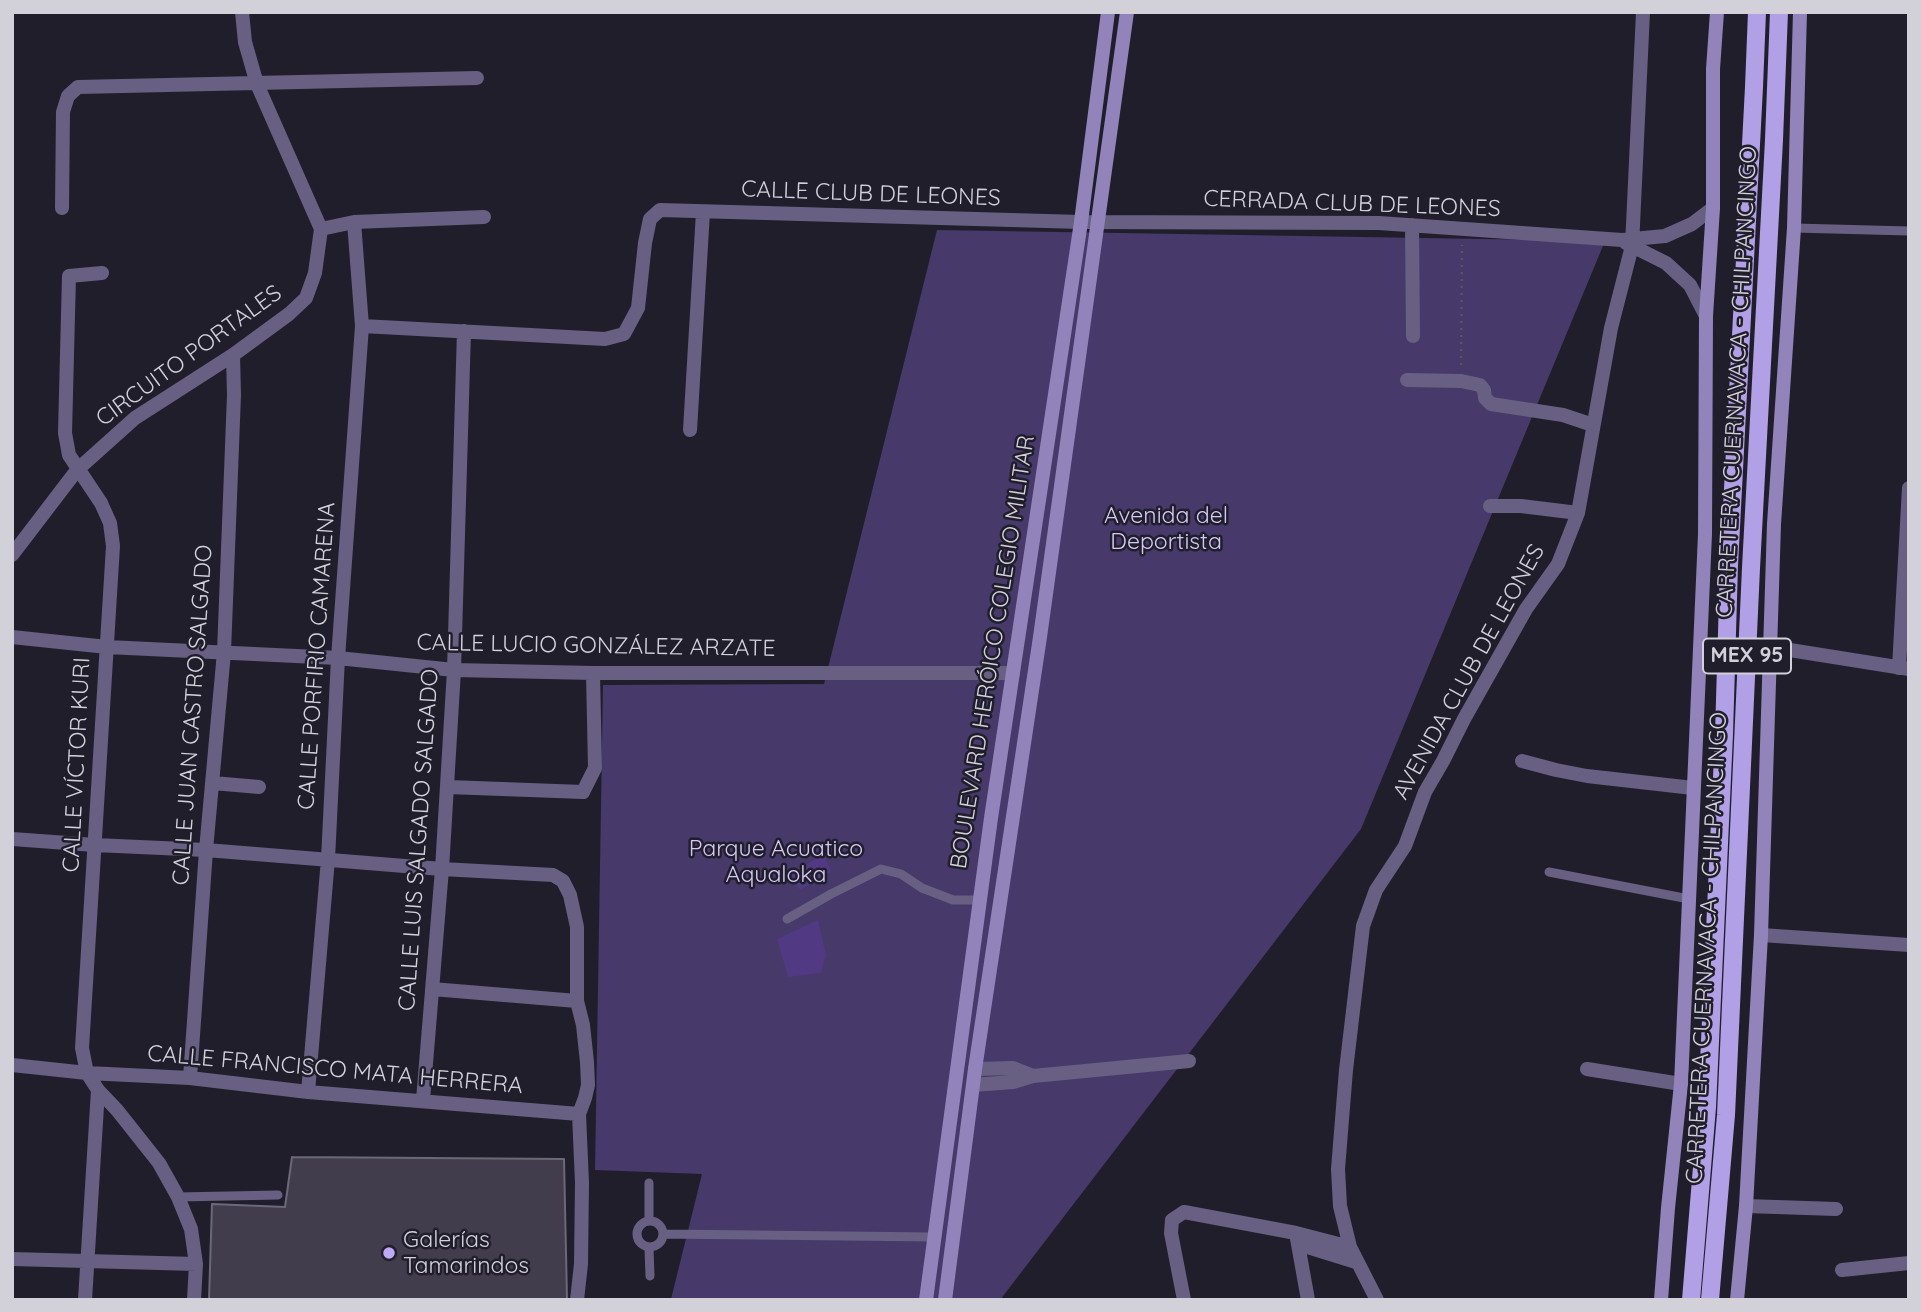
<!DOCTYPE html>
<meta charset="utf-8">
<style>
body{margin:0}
#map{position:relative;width:1921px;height:1312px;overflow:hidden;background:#211e2c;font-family:Quicksand,sans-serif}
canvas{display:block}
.frame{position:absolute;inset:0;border:14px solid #d2d0d9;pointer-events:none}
</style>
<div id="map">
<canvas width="1921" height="1312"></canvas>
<div class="frame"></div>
</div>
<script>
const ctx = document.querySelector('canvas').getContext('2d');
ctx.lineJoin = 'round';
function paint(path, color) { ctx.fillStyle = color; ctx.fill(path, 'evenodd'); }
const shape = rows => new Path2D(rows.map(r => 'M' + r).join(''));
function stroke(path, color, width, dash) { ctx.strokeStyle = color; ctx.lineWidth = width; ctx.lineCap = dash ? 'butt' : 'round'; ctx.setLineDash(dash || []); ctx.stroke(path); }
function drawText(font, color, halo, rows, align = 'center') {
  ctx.font = font + ' Quicksand,sans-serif'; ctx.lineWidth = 5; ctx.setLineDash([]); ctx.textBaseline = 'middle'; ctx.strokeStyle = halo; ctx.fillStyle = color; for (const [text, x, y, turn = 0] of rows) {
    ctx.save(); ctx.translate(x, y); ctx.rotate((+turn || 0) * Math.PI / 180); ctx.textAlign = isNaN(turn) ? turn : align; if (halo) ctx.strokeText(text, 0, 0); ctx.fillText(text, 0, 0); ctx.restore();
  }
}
paint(shape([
 [937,230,1605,241,1361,829,1000,1300,671,1299,702,1174,595,1170,603,685,824,684]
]), '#47396a');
paint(shape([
 [824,854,831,872,800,890,791,874],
 [818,920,826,955,821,973,788,977,777,939]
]), '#513983');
const building = shape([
 [292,1157,564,1159,567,1300,209,1300,212,1204,285,1207,292,1157]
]);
paint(building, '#413d4d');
stroke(building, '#6c6879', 2);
stroke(shape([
 [1461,365,1462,245]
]), '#585562', 2.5, [2, 5]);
stroke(shape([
 [1794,228,1909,231],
 [1549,872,1689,899],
 [787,919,831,894,881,869,901,874,922,888,953,900,979,900],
 [178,1197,278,1195],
 '637 1234a13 13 0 1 1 26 0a13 13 0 1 1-26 0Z',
 [649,1221,649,1183],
 [664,1234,934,1237],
 [649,1248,650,1276]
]), '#686082', 9);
stroke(shape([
 [62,208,63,112,68,96,78,87,477,78],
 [1412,225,1413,336],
 [321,229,354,222,484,217],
 [1626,243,1666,263,1690,285,1706,316],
 [102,273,69,276,65,433,69,455,101,503,110,523,113,546,82,1048,87,1073,98,1090,117,1110,159,1163,178,1197,191,1229,196,1264,194,1300],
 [362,326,605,339,624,334,638,308,645,243,650,219,660,210,1081,222,1379,223,1622,240,1665,236,1692,224,1713,208],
 [1407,380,1461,381,1480,385,1484,390,1485,398,1491,404,1563,415,1593,425],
 [690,430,703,212],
 [1490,506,1521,506,1578,513],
 [12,555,77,470,135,418,233,355,289,314,306,298,315,273,321,229,257,84,245,42,242,12],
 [12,637,107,647,338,658,454,670,593,673,1013,673],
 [1771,647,1909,669],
 [1899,668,1909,488],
 [1522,761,1556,770,1587,776,1693,788],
 [213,783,259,787],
 [448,787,583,792,595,768,593,673],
 [12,839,95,845,206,850,442,869,553,875,563,881,570,895,577,927,577,1001,583,1025,587,1062,588,1085,585,1098,579,1114,582,1183,581,1264,577,1300],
 [1761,935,1909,945],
 [432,989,577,1001],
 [12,1065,87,1073,190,1078,308,1092,579,1114],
 [975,1069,1013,1068,1033,1076],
 [1587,1069,1681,1084],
 [190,1078,206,850,224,652,234,395,233,355],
 [973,1085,1013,1082,1033,1076,1189,1061],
 [308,1092,328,859,338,658,362,326,354,222],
 [423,1100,442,869,454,670,464,331],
 [1746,1206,1836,1209],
 [1296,1233,1308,1300],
 [1298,1244,1356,1262],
 [12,1259,196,1264],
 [1842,1270,1909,1263],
 [85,1300,98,1090],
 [1184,1300,1171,1233,1172,1220,1184,1212,1296,1233,1350,1247],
 [1377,1300,1350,1247,1340,1206,1338,1169,1346,1070,1363,926,1376,890,1405,846,1425,792,1443,761,1464,719,1526,609,1558,564,1578,513,1611,328,1632,246,1643,12]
]), '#686082', 14);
stroke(shape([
 [926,1300,991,818,1081,222,1108,12],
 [945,1300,975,1069,1040,637,1127,12],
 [1661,1300,1668,1208,1681,1084,1705,534,1706,316,1713,208,1713,69,1717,12],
 [1737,1300,1746,1206,1761,935,1774,524,1794,228,1800,12]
]), '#9284bb', 14);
stroke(shape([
 [1691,1300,1707,1107,1724,734,1729,565,1754,87,1757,12],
 [1710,1300,1726,1115,1751,568,1774,140,1779,12]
]), '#b2a0e7', 18);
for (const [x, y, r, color] of [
 [389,1253,7,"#bda9f5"]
]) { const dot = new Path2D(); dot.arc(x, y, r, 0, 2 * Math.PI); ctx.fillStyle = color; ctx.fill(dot); stroke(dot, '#211e2c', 2.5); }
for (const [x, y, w] of [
 [1747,656,88]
]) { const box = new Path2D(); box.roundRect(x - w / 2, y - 17.5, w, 35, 5); ctx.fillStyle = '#211e2c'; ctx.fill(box); stroke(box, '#d2d0d9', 2); }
drawText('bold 21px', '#d2d0d9', null, [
 ["MEX 95",1747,656]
]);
drawText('23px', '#d2d0d9', '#211e2c', [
 ["CALLE CLUB DE LEONES",871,194,2],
 ["CERRADA CLUB DE LEONES",1352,204,2],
 ["CIRCUITO PORTALES",189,356,-36],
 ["CARRETERA CUERNAVACA - CHILPANCINGO",1737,382,-87],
 ["CALLE LUCIO GONZÁLEZ ARZATE",596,646,1],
 ["BOULEVARD HERÓICO COLEGIO MILITAR",993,652,-81],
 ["CALLE PORFIRIO CAMARENA",317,656,-86],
 ["AVENIDA CLUB DE LEONES",1469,672,-61],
 ["CALLE JUAN CASTRO SALGADO",193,715,-86],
 ["CALLE VÍCTOR KURI",77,765,-87],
 ["CALLE LUIS SALGADO SALGADO",419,840,-86],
 ["CARRETERA CUERNAVACA - CHILPANCINGO",1707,948,-87],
 ["CALLE FRANCISCO MATA HERRERA",335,1070,5]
]);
drawText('23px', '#d3c9f5', '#211e2c', [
 ["Avenida del",1166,516],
 ["Deportista",1166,542],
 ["Parque Acuatico",776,849],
 ["Aqualoka",776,875]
]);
drawText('23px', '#d2d0d9', '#211e2c', [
 ["Galerías",403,1240],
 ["Tamarindos",403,1266]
], 'left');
</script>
